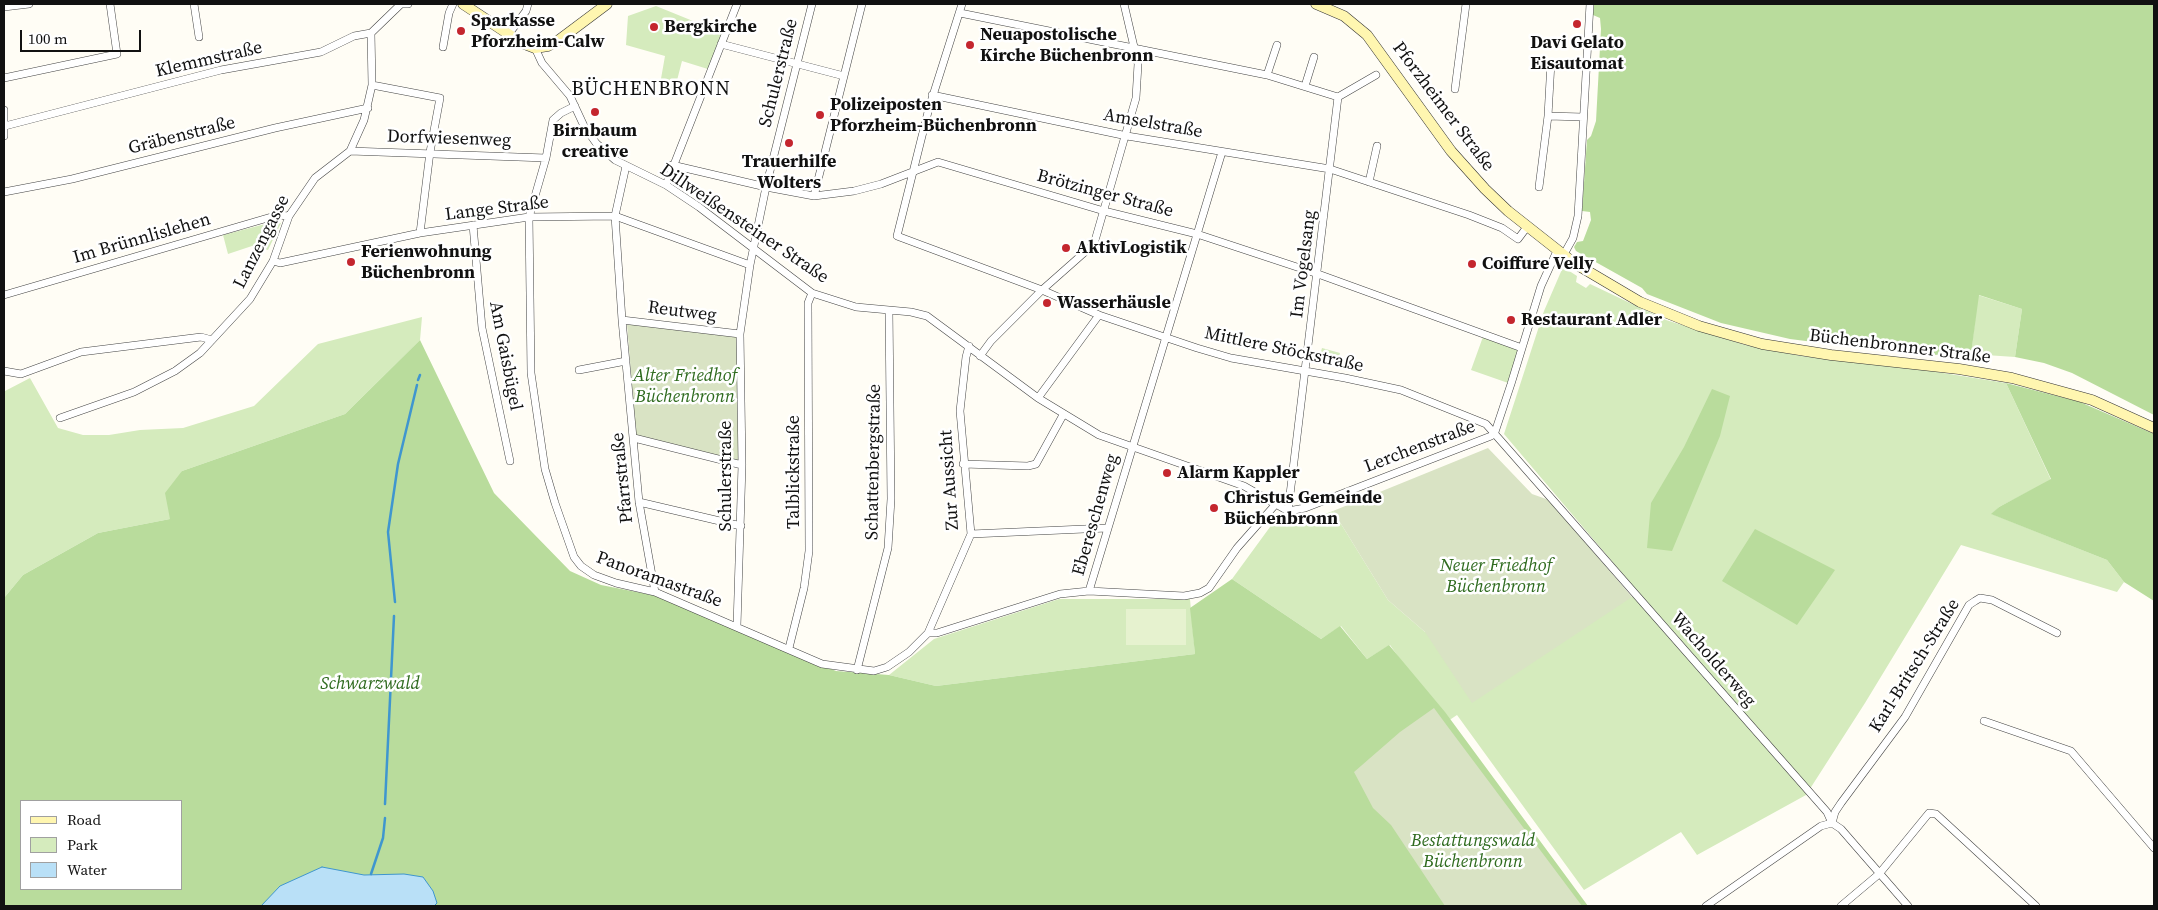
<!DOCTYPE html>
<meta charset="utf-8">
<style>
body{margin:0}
#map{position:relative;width:2158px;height:910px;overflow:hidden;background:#fffdf5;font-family:"Source Serif 4",serif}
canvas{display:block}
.frame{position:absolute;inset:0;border:5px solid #111;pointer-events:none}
.legend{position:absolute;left:20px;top:800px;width:162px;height:90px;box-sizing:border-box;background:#fff;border:1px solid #a0a0a0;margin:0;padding:6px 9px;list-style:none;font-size:15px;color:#111}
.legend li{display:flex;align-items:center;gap:10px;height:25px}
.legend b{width:25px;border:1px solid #a0a0a0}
.scale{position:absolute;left:20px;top:30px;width:121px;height:22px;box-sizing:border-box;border:2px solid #111;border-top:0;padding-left:6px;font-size:15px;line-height:18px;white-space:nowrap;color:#111;-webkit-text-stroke:4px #fff;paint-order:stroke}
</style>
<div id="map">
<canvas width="2158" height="910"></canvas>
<div class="frame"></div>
<ul class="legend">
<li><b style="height:6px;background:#fff6b0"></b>Road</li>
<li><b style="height:14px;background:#d5ebbd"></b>Park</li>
<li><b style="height:14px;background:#b9e0f7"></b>Water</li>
</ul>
<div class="scale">100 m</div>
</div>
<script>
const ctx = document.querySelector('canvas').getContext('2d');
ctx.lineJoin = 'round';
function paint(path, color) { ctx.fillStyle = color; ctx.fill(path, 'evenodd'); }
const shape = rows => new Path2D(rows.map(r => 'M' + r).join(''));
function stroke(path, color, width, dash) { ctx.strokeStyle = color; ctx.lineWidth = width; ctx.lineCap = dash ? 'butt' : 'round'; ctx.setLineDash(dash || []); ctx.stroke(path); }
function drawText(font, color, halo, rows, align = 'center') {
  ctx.font = font + ' "Source Serif 4",serif'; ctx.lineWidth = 5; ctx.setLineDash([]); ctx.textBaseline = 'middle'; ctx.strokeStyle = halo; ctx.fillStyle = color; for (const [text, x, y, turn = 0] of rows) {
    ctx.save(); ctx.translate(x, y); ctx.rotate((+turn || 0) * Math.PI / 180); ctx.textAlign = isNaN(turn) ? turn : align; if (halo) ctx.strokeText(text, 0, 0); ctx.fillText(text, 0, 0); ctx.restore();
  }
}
paint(shape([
 [656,6,725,34,711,70,682,61,673,96,659,90,665,56,626,45,628,16],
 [273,222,281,223,268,250,252,246,228,254,223,235],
 [1563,267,1577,276,1576,282,1586,288,1590,284,1666,320,1745,345,1801,356,1918,369,2006,383,2051,480,1999,507,1992,514,2107,560,2124,582,2117,592,1961,545,1865,703,1806,795,1697,855,1681,832,1584,890,1457,715,1445,723,1390,645,1367,659,1341,626,1321,639,1232,579,1278,516,1303,522,1333,511,1388,600,1425,632,1632,597,1638,592,1504,434,1544,311],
 [1978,295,2022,309,2015,357,1971,354],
 [422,317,420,340,345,414,182,471,170,519,98,533,23,575,4,598,5,391,30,378,58,428,83,435,109,435,140,430,183,428,254,406,318,344],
 [1484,334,1522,348,1511,384,1471,370],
 [1322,348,1340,353,1336,367,1318,362],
 [1059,599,1190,599,1195,654,936,686,889,675,934,639]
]), '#d5ebbd');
paint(shape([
 [1594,4,2154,4,2154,415,2072,373,2044,363,2015,357,2022,309,1979,295,1971,354,1929,355,1884,351,1790,339,1721,323,1647,294,1642,288,1576,251,1574,247,1577,242,1583,241,1591,220,1590,212,1582,211,1587,140,1591,136,1596,121,1601,29,1600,18,1593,15],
 [420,340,494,493,570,571,601,585,657,596,836,671,889,675,936,686,1195,654,1190,608,1232,579,1321,639,1340,626,1367,659,1389,645,1445,712,1588,906,4,906,4,598,23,575,98,533,170,519,165,493,182,471,345,414],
 [21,801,181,801,181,889,21,889],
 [2006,383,2080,402,2154,434,2154,601,2124,582,2107,560,1991,514,1999,507,2051,479],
 [1712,389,1730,396,1720,436,1672,551,1647,548,1651,503,1684,447],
 [1755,529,1835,570,1797,625,1722,581]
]), '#b9dc9c');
paint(shape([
 [627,324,737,336,739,462,636,435],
 [1488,448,1532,494,1549,500,1632,597,1472,703,1425,632,1388,600,1333,511],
 [1434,708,1445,723,1582,906,1445,906,1391,825,1373,808,1354,772,1400,732]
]), '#d9e3c4');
paint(shape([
 [1126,609,1186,609,1186,645,1126,645]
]), '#e6f2cf');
const water = shape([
 [322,867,364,875,404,874,423,877,433,891,437,903,434,906,261,906,280,886,322,867]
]);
paint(water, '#b9e0f7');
stroke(water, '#3f96cf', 1);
stroke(shape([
 [418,380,420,375],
 [395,602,388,532,398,464,417,385],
 [385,804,394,616],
 [371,874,383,838,385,818]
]), '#3f96cf', 2.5);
const street = shape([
 [194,4,199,37],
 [962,4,929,108,897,236,1042,290,1099,315,1197,348,1231,358,1345,378,1401,390,1486,424,1827,812,1832,823,1841,829,1908,906],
 [4,7,29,4],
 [960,13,1267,75,1338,97,1376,75],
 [508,35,526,11,528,4],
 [721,44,844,76],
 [443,47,449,13,453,4],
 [535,48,542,63,570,96,584,126,596,143,615,160,666,185,699,207,812,293,856,307,911,312,927,316,1038,398,1099,435,1244,486,1288,511,1305,508,1491,436,1495,432,1511,384,1541,286,1557,251],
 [1267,75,1277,45],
 [4,78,117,54,110,4],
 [372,85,440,98,430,152,420,233],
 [1305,86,1314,57],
 [1455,89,1466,4],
 [932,95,1127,136,1330,169,1469,215,1502,228,1518,239,1527,227],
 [575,106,561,113,553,120,546,158,529,217,531,373,545,469,555,503,574,557,581,566,594,575,616,583,655,592,822,664,874,671,887,667,909,652,928,633,937,633,1060,594,1089,591,1184,596,1200,593,1209,588,1237,548,1275,505],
 [4,110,4,136],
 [1548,116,1551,62],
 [5,126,221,70,321,52,354,36,371,33,401,4,408,4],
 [350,151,546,158],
 [672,165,766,187,814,196,854,191,881,184,938,162,1104,211,1197,234,1318,274,1522,348],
 [626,166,615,216,622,320,639,502,655,592],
 [1369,182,1377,146],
 [666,185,737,4],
 [1539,187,1548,116,1583,117],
 [4,192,72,179,275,128,368,108],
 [814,196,862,4],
 [473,225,482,328,510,461],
 [1563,256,1573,238,1578,216,1590,4],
 [273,261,280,263,420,233,529,217,615,216,750,265],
 [4,295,278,215,289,216],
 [622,320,740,334],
 [980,356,991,341,1042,290,1094,244,1136,98,1138,64,1124,4],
 [579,370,626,361],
 [4,371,21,374,81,352,201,337,212,340],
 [1038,398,1099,315],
 [60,418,134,392,175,371,200,353,250,299,273,261,289,216,315,178,350,151,364,120,372,85,371,33],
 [634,438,742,465],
 [963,464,1028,466,1036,464,1063,415],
 [639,502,741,526],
 [1288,511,1338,97],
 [971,534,1107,528],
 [1089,591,1222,152],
 [737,626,742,465,740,334,750,265,766,187,812,4],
 [928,633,971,534,960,411,966,357,969,346],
 [789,648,804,588,809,551,808,303,812,293],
 [857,670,888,548,891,499,889,310],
 [1984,721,2071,751,2154,848],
 [1706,906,1821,826,1832,823,1835,812,1841,803,1905,717,1969,605,1975,601,1980,598,1992,600,2057,633],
 [1841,906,1879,874,1929,813,1936,814,2036,906]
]);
const secondary = shape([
 [463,4,522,43,535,48,548,46,559,40,607,4],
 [1316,4,1344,16,1367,35,1451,151,1485,189,1508,211,1574,263,1640,302,1699,326,1762,344,1831,355,1959,369,2012,378,2092,400,2154,428]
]);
stroke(street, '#444', 8);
stroke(secondary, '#333', 11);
stroke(street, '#fff', 7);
stroke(secondary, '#fff6b0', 10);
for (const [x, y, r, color] of [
 [1577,24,5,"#c4262e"],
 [654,27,5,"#c4262e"],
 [461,31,5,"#c4262e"],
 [970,45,5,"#c4262e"],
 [595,112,5,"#c4262e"],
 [820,115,5,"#c4262e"],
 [789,143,5,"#c4262e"],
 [1066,248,5,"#c4262e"],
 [351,262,5,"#c4262e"],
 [1472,264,5,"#c4262e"],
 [1047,303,5,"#c4262e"],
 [1511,320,5,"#c4262e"],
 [1167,473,5,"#c4262e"],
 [1214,508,5,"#c4262e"]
]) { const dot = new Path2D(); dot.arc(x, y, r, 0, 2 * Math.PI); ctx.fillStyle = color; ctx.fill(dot); stroke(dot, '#fff', 2); }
drawText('bold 18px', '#111', '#fff', [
 ["Sparkasse",471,21],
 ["Pforzheim-Calw",471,42],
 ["Bergkirche",664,27],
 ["Neuapostolische",980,35],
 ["Kirche Büchenbronn",980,56],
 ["Davi Gelato",1577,43,"center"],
 ["Eisautomat",1577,64,"center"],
 ["Polizeiposten",830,105],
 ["Pforzheim-Büchenbronn",830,126],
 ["Birnbaum",595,131,"center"],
 ["creative",595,152,"center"],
 ["Trauerhilfe",789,162,"center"],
 ["Wolters",789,183,"center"],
 ["AktivLogistik",1076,248],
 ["Ferienwohnung",361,252],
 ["Büchenbronn",361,273],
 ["Coiffure Velly",1482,264],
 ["Wasserhäusle",1057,303],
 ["Restaurant Adler",1521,320],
 ["Alarm Kappler",1177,473],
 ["Christus Gemeinde",1224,498],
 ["Büchenbronn",1224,519]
], 'left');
drawText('18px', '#111', '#fff', [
 ["Klemmstraße",209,60,-13],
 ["Schulerstraße",779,73,-76],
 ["Pforzheimer Straße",1443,107,53],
 ["Amselstraße",1153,124,10],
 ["Gräbenstraße",182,136,-14],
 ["Dorfwiesenweg",449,139,2],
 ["Brötzinger Straße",1105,194,15],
 ["Lange Straße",497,209,-7],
 ["Dillweißensteiner Straße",744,224,34],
 ["Im Brünnlislehen",142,239,-16],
 ["Lanzengasse",262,242,-63],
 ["Im Vogelsang",1304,264,-83],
 ["Reutweg",682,312,7],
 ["Büchenbronner Straße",1900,347,7],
 ["Mittlere Stöckstraße",1284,350,12],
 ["Am Gaisbügel",505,356,79],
 ["Lerchenstraße",1420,447,-21],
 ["Schattenbergstraße",874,462,-89],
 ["Talblickstraße",794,472,-90],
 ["Schulerstraße",726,476,-90],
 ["Pfarrstraße",623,478,-96],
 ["Zur Aussicht",950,480,-94],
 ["Ebereschenweg",1096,515,-74],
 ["Panoramastraße",659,580,20],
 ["Wacholderweg",1713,660,49],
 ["Karl-Britsch-Straße",1915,666,-58]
]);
drawText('italic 18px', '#2f6b1f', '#fff', [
 ["Alter Friedhof",685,376],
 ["Büchenbronn",685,397],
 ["Neuer Friedhof",1496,566],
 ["Büchenbronn",1496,587],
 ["Schwarzwald",370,684],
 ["Bestattungswald",1473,841],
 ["Büchenbronn",1473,862]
]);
ctx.letterSpacing = '1px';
drawText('20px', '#111', '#fff', [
 ["BÜCHENBRONN",651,90]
]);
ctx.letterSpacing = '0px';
</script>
